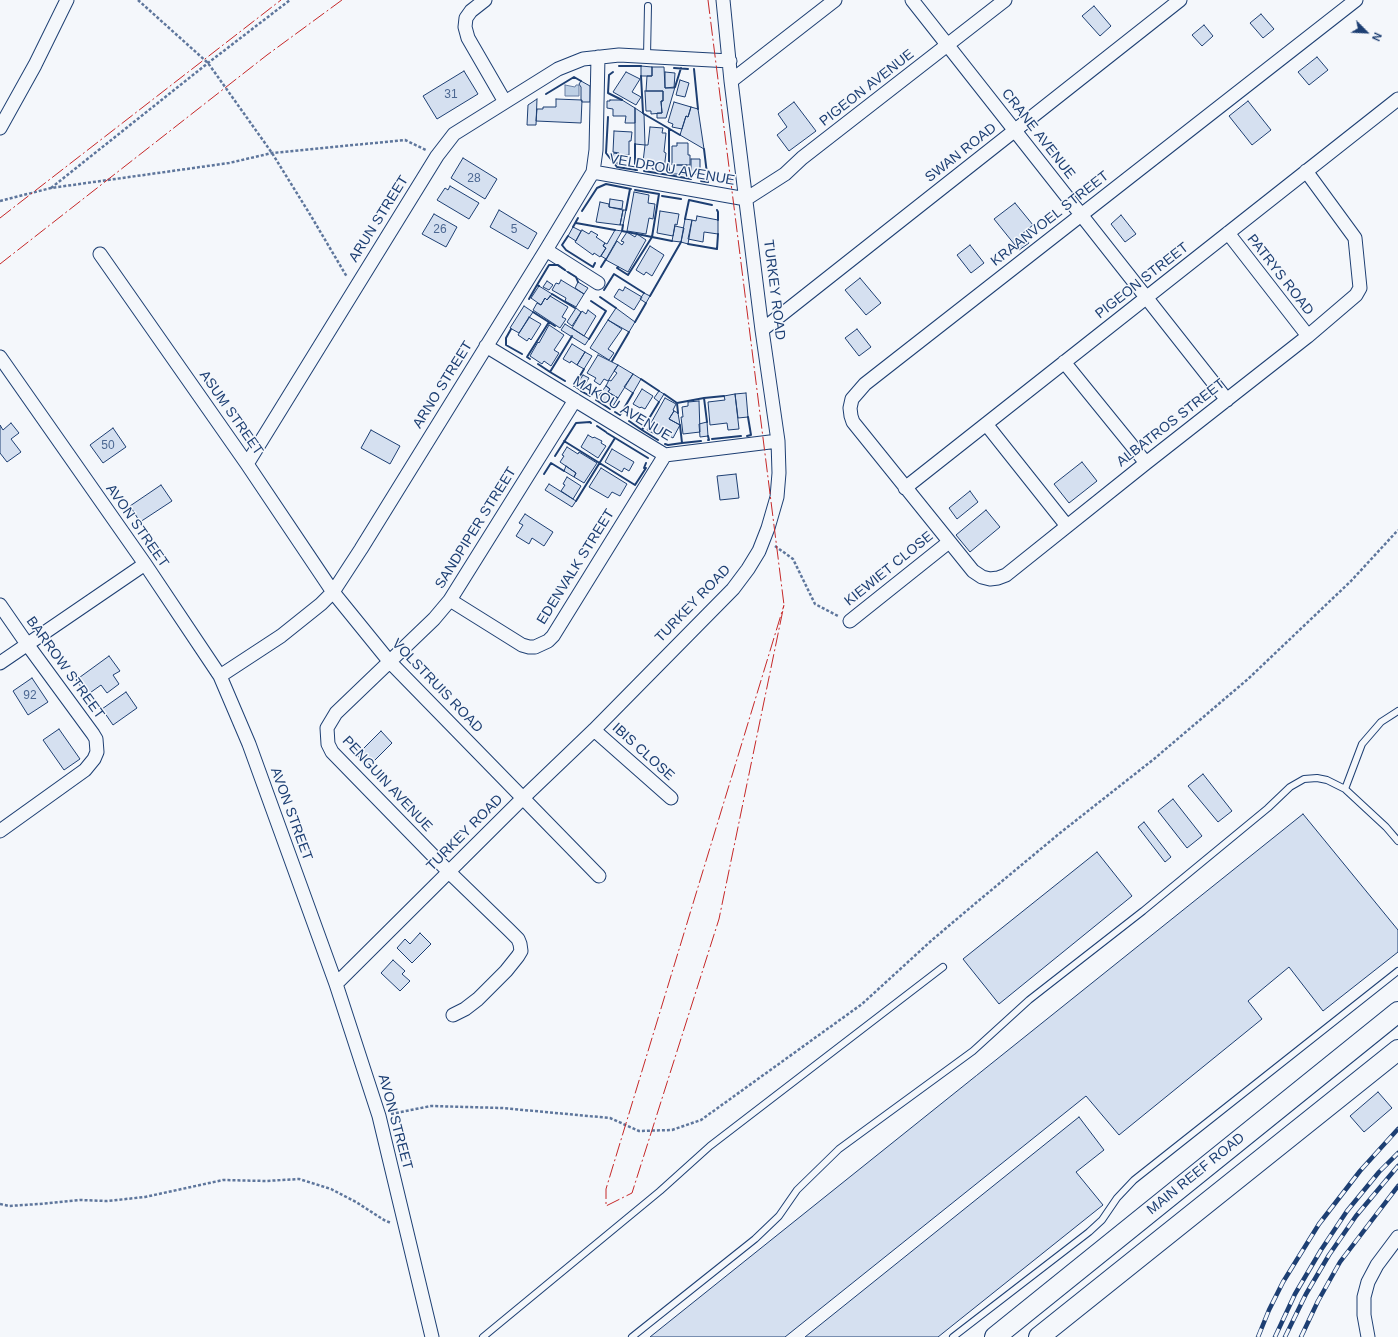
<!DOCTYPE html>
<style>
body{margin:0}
#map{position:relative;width:1398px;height:1337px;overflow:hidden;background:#f4f7fb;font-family:Arial,sans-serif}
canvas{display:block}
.north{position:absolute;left:1346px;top:12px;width:40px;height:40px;-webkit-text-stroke:3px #f4f7fb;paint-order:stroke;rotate:114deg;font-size:11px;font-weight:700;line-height:16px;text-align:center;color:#1d3f73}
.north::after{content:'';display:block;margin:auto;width:14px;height:18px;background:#1d3f73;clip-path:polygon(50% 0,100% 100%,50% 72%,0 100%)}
</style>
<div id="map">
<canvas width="1398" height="1337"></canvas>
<div class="north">N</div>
</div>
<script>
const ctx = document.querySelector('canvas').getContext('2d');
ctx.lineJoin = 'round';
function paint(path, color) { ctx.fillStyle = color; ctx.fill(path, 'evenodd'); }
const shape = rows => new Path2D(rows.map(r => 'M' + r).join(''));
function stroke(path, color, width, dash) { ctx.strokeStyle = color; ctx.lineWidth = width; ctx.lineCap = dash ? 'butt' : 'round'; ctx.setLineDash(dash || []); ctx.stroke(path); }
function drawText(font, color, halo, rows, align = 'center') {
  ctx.font = font + ' Arial,sans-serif'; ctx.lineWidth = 3; ctx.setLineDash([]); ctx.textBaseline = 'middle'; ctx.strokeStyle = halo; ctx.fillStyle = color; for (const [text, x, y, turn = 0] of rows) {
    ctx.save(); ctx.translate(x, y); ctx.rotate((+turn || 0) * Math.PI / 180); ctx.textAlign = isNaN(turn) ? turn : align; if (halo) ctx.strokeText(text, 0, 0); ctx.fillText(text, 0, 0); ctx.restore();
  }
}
const water = shape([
 [565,85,575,87,576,85,579,85,579,96,565,96,565,85]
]);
paint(water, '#bed0e5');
stroke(water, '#687fa3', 1);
const building = shape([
 [1094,6,1111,26,1100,36,1082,16,1094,6],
 [1261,14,1274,29,1263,38,1250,23,1261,14],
 [1204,25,1213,36,1202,46,1192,35,1204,25],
 [1317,57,1328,70,1309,85,1298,72,1317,57],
 [641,66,652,67,652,76,641,76,641,66],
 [652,67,664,67,665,88,675,87,666,118,657,118,657,113,662,113,661,101,663,101,663,91,646,91,647,76,652,76,652,67],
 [464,71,478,94,437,119,423,96,464,71],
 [626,72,640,79,632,92,641,97,636,105,613,92,626,72],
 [665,72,675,73,674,88,665,88,665,72],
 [680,80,689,83,685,97,676,95,680,80],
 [581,81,590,86,590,102,582,102,581,100,581,87,579,84,581,81],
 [645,91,663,91,663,101,661,101,662,113,651,114,651,111,646,111,645,91],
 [537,99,536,125,527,125,528,105,537,99],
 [556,99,582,100,581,123,536,121,537,109,543,109,543,107,556,107,556,99],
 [610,100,622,100,635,108,635,123,625,123,626,116,613,116,613,109,607,108,607,101,610,101,610,100],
 [1248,101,1271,130,1252,145,1229,116,1248,101],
 [674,102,691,107,688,117,686,116,682,129,672,127,673,124,668,122,674,102],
 [794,102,816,131,789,151,777,135,787,127,778,114,794,102],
 [691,107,698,109,704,149,680,135,686,116,688,117,691,107],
 [635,108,644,114,645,145,635,144,635,108],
 [650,127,663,128,662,133,666,133,664,152,666,153,664,170,652,169,653,166,646,165,647,162,643,162,645,145,648,145,650,127],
 [614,131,632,132,631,141,629,141,629,155,619,155,619,153,613,152,614,131],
 [677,143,688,143,688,155,690,155,690,165,672,165,672,146,677,146,677,143],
 [614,153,619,154,619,156,631,159,629,166,617,164,617,162,612,160,614,153],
 [463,158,497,179,485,199,451,178,463,158],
 [691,159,700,159,700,174,691,174,691,159],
 [673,165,687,165,686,174,673,174,673,165],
 [450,186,479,203,469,219,437,200,445,188,448,190,450,186],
 [634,192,649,195,648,203,655,204,653,219,649,218,646,234,627,231,634,192],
 [610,199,623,201,622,209,609,207,610,199],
 [600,202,609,204,609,207,623,210,620,225,596,222,600,202],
 [1015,203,1033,225,1022,234,1029,243,1019,250,994,219,1015,203],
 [499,210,537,233,528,249,490,227,499,210],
 [623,210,626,210,623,225,620,225,623,210],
 [660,211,679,214,677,225,675,224,673,236,657,233,660,211],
 [434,214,457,227,446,247,422,234,434,214],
 [1121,215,1136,234,1125,242,1111,224,1121,215],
 [697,216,718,220,718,234,704,232,703,242,688,239,692,220,696,221,697,216],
 [685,219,692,220,688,244,681,242,685,219],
 [675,226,684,228,681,242,672,241,675,226],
 [573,227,581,231,576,241,568,236,573,227],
 [582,230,589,234,591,231,598,235,596,237,605,243,603,246,606,248,600,257,594,253,593,255,575,242,582,230],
 [615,230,622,231,606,259,601,256,606,248,603,246,605,243,607,244,615,230],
 [627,232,635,237,637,234,646,240,628,272,606,260,617,241,622,245,624,242,621,241,627,232],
 [970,245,984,263,971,273,957,255,970,245],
 [650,246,664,255,652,276,646,272,644,275,636,270,650,246],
 [860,278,881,303,866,315,845,290,860,278],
 [561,280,584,294,576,307,565,301,566,298,552,290,556,283,559,284,561,280],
 [547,281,553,285,549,290,543,287,547,281],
 [578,282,588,288,584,294,575,288,578,282],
 [539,286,552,294,547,300,545,298,541,305,531,298,539,286],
 [625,287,642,297,634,310,614,297,619,289,623,291,625,287],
 [644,293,650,296,646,303,640,299,644,293],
 [550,296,568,307,562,317,566,319,560,328,533,310,537,303,541,305,545,298,547,300,550,296],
 [524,306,533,312,519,333,510,328,524,306],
 [576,308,581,312,572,326,567,322,576,308],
 [616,308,635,322,629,332,608,320,616,308],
 [588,310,596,316,584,336,572,328,582,311,586,314,588,310],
 [529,317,541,324,531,340,529,338,527,341,518,335,529,317],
 [608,320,622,329,608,349,614,353,609,360,590,348,608,320],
 [565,324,589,339,585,345,561,330,565,324],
 [549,325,564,335,554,350,559,353,551,366,544,361,542,364,530,356,538,342,539,343,549,325],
 [857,329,871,347,859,356,845,338,857,329],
 [572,344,585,352,577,365,571,361,570,363,563,359,572,344],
 [585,352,592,356,584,369,577,365,585,352],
 [598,355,618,365,608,381,604,379,600,385,594,381,596,378,587,373,598,355],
 [618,365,633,374,618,398,608,392,610,389,606,386,609,380,611,381,617,373,614,371,618,365],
 [633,374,641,379,633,393,624,387,633,374],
 [583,375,589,378,581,391,575,387,583,375],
 [606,386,610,389,608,392,618,398,613,406,598,397,606,386],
 [642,389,653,396,645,409,641,407,640,408,633,404,642,389],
 [659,391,664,394,659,402,654,398,659,391],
 [746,393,748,417,738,418,735,394,746,393],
 [735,394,739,429,728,430,727,423,710,425,708,402,725,400,724,396,735,394],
 [665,398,676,404,673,410,674,411,669,419,680,425,673,438,662,432,660,435,658,434,657,435,647,430,665,398],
 [699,401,700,432,683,434,681,417,683,417,682,407,688,406,688,402,699,401],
 [674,411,678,413,680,425,669,419,674,411],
 [707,422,708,436,700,437,699,424,707,422],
 [11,423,19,433,11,439,21,452,7,462,0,453,0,425,3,430,11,423],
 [113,428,126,447,103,463,90,445,113,428],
 [371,430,400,446,390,464,361,448,371,430],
 [588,435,593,438,594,437,602,441,601,443,606,446,598,458,581,447,588,435],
 [567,447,578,454,579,452,597,463,584,483,574,477,576,473,560,462,564,456,562,455,567,447],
 [612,449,634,462,629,471,624,468,622,472,605,462,612,449],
 [1082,462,1097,481,1069,503,1054,484,1082,462],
 [566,466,576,473,574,477,564,471,566,466],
 [601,468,627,484,620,496,612,492,608,498,589,487,601,468],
 [736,474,739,498,720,500,717,476,736,474],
 [567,477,581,486,573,499,561,491,565,485,563,484,567,477],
 [549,484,576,501,572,507,545,490,549,484],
 [161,485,172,501,140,522,130,506,161,485],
 [970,491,978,502,957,519,949,508,970,491],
 [986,510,1000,527,970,552,956,535,986,510],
 [525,514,553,532,544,546,532,538,529,544,516,536,523,525,519,523,525,514],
 [109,656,120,671,113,675,119,684,107,693,101,685,87,695,76,680,109,656],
 [32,678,48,702,28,715,13,691,32,678],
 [126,692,137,708,113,725,102,709,126,692],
 [59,729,80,759,64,770,43,740,59,729],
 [381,731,392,743,368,767,357,755,381,731],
 [1203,774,1232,811,1218,822,1188,786,1203,774],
 [1173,799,1202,836,1187,848,1158,811,1173,799],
 [1303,814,1398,930,1398,952,1323,1011,1289,967,1248,1001,1262,1019,1119,1135,1086,1096,785,1337,650,1337,1303,814],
 [1144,822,1171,857,1165,862,1138,827,1144,822],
 [1097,852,1132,896,999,1004,963,959,1097,852],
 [420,933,431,944,412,963,397,948,405,939,410,944,420,933],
 [393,960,405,971,402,974,410,981,400,991,381,973,393,960],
 [1378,1092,1392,1108,1364,1132,1350,1116,1378,1092],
 [1079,1117,1104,1150,1076,1172,1103,1205,938,1337,805,1337,1079,1117]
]);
paint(building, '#d5e0f0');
stroke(building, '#1d3f73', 1);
const lane = shape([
 [647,56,648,6],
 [1345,789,1362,744,1381,722,1398,711],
 [483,1337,660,1191,710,1146,943,967],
 [632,1337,755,1239,779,1216,797,1190,839,1149,973,1051,1029,1000,1143,911,1268,808,1290,787,1304,779,1317,778,1327,780,1345,789,1386,827,1398,841],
 [953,1337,1089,1232,1102,1220,1117,1198,1134,1180,1398,971]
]);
const street = shape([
 [485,0,471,11,466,18,465,27,468,38,505,102],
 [912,0,1227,400],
 [731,81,835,0],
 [0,128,35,65,67,0],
 [1306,171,1355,238,1360,288,1356,295,1308,336,1146,463,1006,575,998,578,990,579,982,577,973,571,853,422,851,416,850,408,852,399,865,384,1356,0],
 [593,172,746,199],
 [746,199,785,174,802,158,1005,0],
 [1228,233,1308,336],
 [546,250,598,283],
 [100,254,247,464,333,592,389,661,599,876],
 [762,330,1180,0],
 [486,346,665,455,778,441],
 [0,357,145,564,220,676,249,744,336,984,379,1116,432,1337],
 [1064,362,1146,463],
 [986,424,1067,526],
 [247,464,437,156,454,134,558,69,583,59,619,55,730,61],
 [905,488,1398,99],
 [450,600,522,645,529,647,535,647,548,641,553,636,665,455],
 [0,605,27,644,93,734,96,739,97,752,94,759,85,770,0,831],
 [850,621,949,542],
 [0,663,145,564],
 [220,676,281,636,321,604,333,592,361,549,546,250,593,172,596,150,598,57],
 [594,730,671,798],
 [336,984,523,798,594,730,733,589,748,569,759,551,768,528,777,497,779,473,778,441,762,330,731,81,723,0],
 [453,1015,465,1009,478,999,506,971,518,956,521,951,520,944,518,939,509,930,449,872,332,752,328,744,327,728,336,713,434,619,450,600,575,400],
 [1368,1337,1364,1315,1364,1297,1368,1282,1377,1265,1398,1237]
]);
const primary = shape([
 [995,1337,1398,1012],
 [1039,1337,1398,1050]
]);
stroke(lane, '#1d3f73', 8);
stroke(street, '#1d3f73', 15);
stroke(primary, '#1d3f73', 22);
stroke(shape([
 [138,0,208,63,272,153,311,216,347,277],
 [51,188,208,63,290,0],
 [0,201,51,188,229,163,272,153,405,140,426,150],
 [775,546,793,559,815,604,838,616],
 [391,1114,431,1106,502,1108,610,1118,639,1131,672,1130,701,1120,862,1004,932,940,977,902,1060,833,1154,759,1248,679,1351,581,1398,530],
 [0,1204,9,1206,39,1204,80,1200,107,1201,145,1197,223,1180,266,1181,299,1179,331,1189,356,1202,384,1220,391,1223]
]), '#5e769c', 2.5, [3, 2]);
stroke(lane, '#f4f7fb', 6);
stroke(street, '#f4f7fb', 13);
stroke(primary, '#f4f7fb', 20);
const rail = shape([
 [1258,1337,1269,1310,1283,1282,1319,1224,1360,1171,1398,1129],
 [1275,1337,1295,1294,1321,1250,1347,1211,1379,1172,1398,1153],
 [1285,1337,1306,1294,1329,1255,1356,1216,1398,1166],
 [1301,1337,1318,1301,1340,1262,1398,1186]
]);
stroke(rail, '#1d3f73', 4.5);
stroke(rail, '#f4f7fb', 3, [9]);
stroke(shape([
 [619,66,641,66],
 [674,68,688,69],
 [694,69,698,109],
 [613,72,609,75,608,93,622,100],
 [641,76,643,113],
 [675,87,681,68],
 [546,94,574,77,581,81],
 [644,114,680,135],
 [608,117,606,153,617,167,637,170],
 [669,129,669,175,691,179],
 [635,170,635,144],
 [644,171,669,175],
 [701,181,708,182,704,149],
 [662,196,681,199],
 [626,210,630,189],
 [717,210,718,212,718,220],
 [582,211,597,188,606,184,631,189],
 [685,219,689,200,712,205],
 [576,223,615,230],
 [623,225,622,231,652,237,659,194,635,190],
 [573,227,578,218],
 [568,236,562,245,566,250,593,267,595,263],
 [688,244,717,249,718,234],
 [601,267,606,259],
 [618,267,617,268,628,275,652,237,672,241],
 [568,272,576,277,578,282],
 [539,286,537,285,549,265,558,265,565,270],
 [604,290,614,274,644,293],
 [552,294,575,308],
 [650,296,681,242],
 [600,297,616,308],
 [529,299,537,285],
 [533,312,555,326],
 [635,322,646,303],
 [511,329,506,338,506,345,522,354],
 [589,339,606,311,591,301],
 [530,359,527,357,549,322],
 [612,361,629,332],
 [538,364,550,372,572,336],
 [550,372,565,381],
 [641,379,659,391],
 [574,386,584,369],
 [581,391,590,396],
 [664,394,677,403,678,413],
 [598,397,596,400,610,409],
 [704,398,724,396],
 [677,403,704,398,707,422],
 [615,412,620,415,633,393],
 [629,421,642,430,659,402],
 [597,426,606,432],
 [642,430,658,440],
 [607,433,648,458],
 [747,436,751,435,748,417],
 [712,439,741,436],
 [708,440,709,440,708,436],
 [564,441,635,485,646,468,644,468,646,463],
 [682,443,701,441],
 [665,444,668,445,682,443,680,425],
 [555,456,576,423,590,422,591,423],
 [544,474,551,463,564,471],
 [576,501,615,438]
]), '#1d3f73', 2);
stroke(shape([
 [708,0,784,605,719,919,632,1193,606,1206,606,1189,784,605],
 [0,218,281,0],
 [0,264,267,55,342,0]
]), '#c62828', 1, [14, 3, 2, 3]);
drawText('12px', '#4b6792', null, [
 ["31",451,95],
 ["28",474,179],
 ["26",440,230],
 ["5",514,230],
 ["50",108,446],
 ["92",30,696]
]);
drawText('14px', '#1d3f73', '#f4f7fb', [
 ["PIGEON AVENUE",867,88,-38],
 ["CRANE AVENUE",1038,134,52],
 ["SWAN ROAD",961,153,-38],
 ["VELDPOU AVENUE",672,170,10],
 ["ARUN STREET",379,219,-58],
 ["KRAANVOEL STREET",1050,219,-38],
 ["PATRYS ROAD",1280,275,52],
 ["PIGEON STREET",1142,281,-38],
 ["TURKEY ROAD",774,290,83],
 ["ARNO STREET",443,385,-58],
 ["MAKOU AVENUE",622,409,31],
 ["ASUM STREET",231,413,55],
 ["ALBATROS STREET",1171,423,-38],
 ["AVON STREET",137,526,55],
 ["SANDPIPER STREET",476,528,-58],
 ["EDENVALK STREET",576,567,-58],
 ["KIEWIET CLOSE",889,569,-39],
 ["TURKEY ROAD",693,604,-46],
 ["BARROW STREET",65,668,54],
 ["VOLSTRUIS ROAD",437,686,46],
 ["IBIS CLOSE",643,752,42],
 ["PENGUIN AVENUE",387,784,47],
 ["AVON STREET",291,814,70],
 ["TURKEY ROAD",465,833,-45],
 ["AVON STREET",395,1122,75],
 ["MAIN REEF ROAD",1196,1174,-39]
]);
</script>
